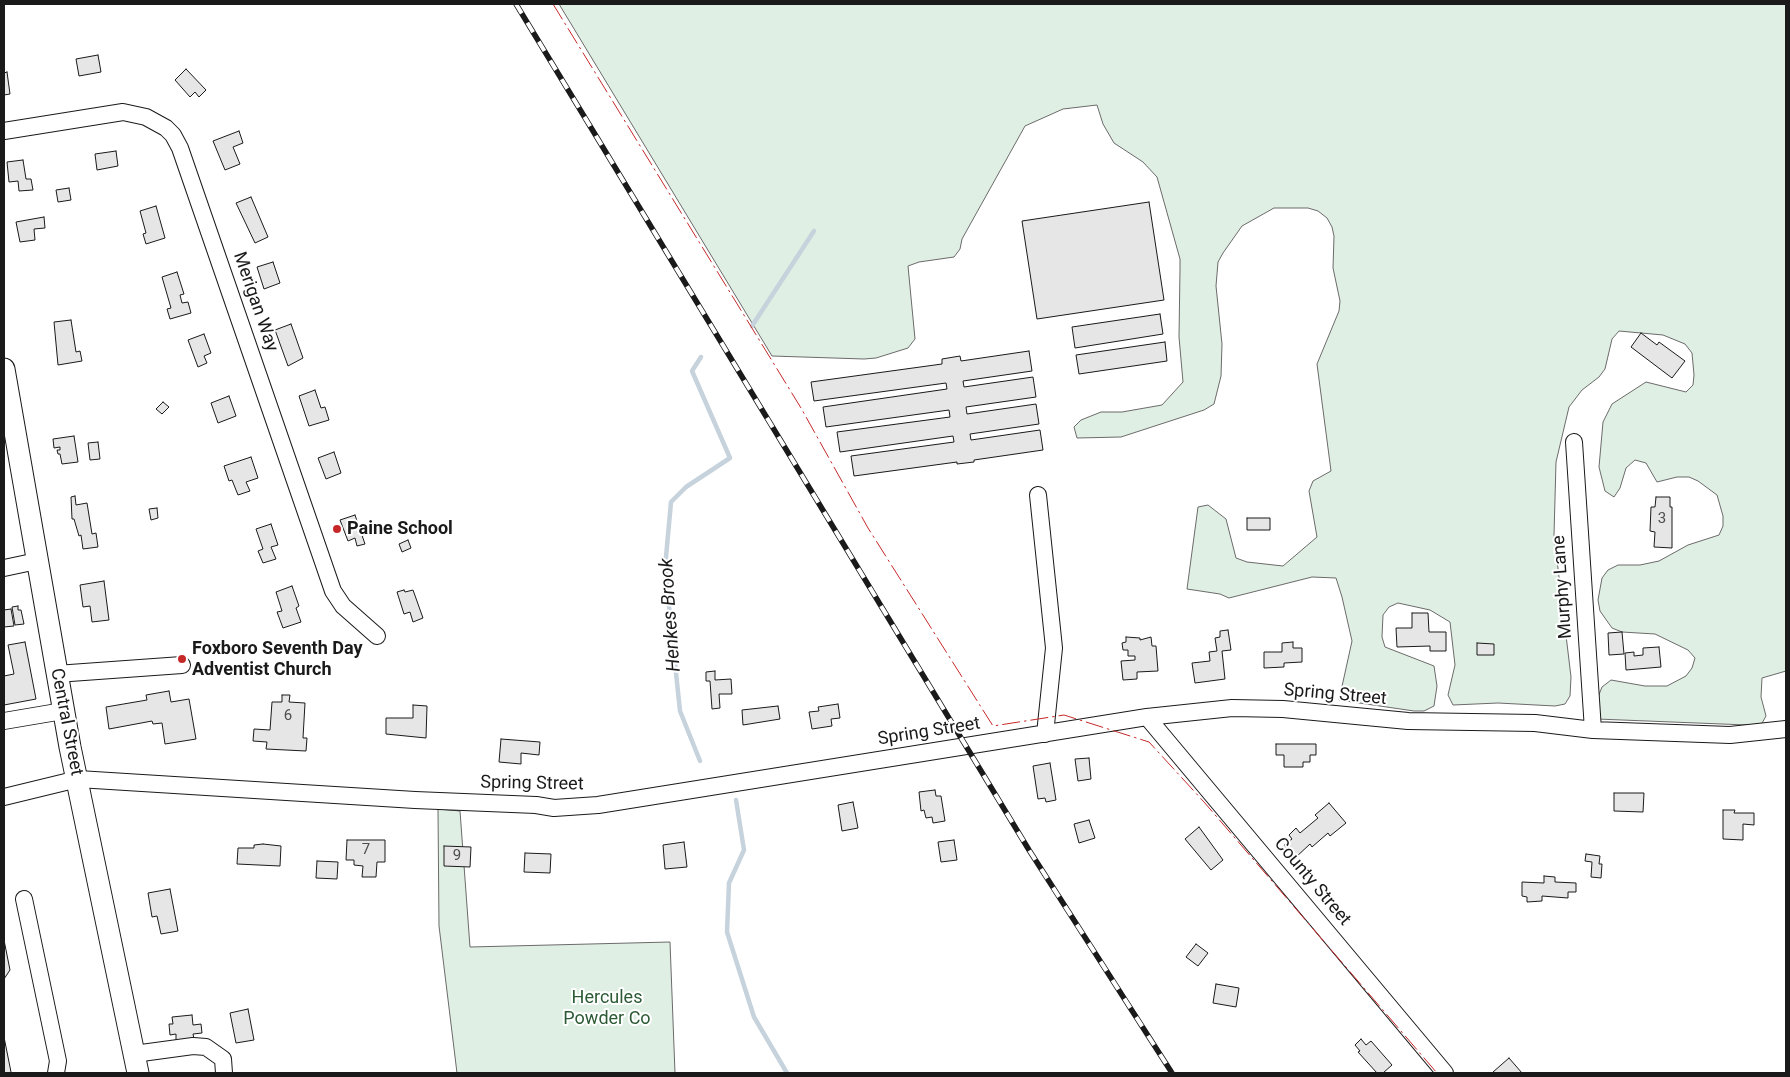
<!DOCTYPE html>
<style>
body{margin:0}
#map{position:relative;width:1790px;height:1077px;overflow:hidden;background:#fff;font-family:Roboto,sans-serif}
canvas{display:block}
.frame{position:absolute;inset:0;border:5px solid #1a1a1a;pointer-events:none}
</style>
<div id="map">
<canvas width="1790" height="1077"></canvas>
<div class="frame"></div>
</div>
<script>
const ctx = document.querySelector('canvas').getContext('2d');
ctx.lineJoin = 'round';
function paint(path, color) { ctx.fillStyle = color; ctx.fill(path, 'evenodd'); }
const shape = rows => new Path2D(rows.map(r => 'M' + r).join(''));
function stroke(path, color, width, dash) { ctx.strokeStyle = color; ctx.lineWidth = width; ctx.lineCap = dash ? 'butt' : 'round'; ctx.setLineDash(dash || []); ctx.stroke(path); }
function drawText(font, color, halo, rows, align = 'center') {
  ctx.font = font + ' Roboto,sans-serif'; ctx.lineWidth = 4; ctx.setLineDash([]); ctx.textBaseline = 'middle'; ctx.strokeStyle = halo; ctx.fillStyle = color; for (const [text, x, y, turn = 0] of rows) {
    ctx.save(); ctx.translate(x, y); ctx.rotate((+turn || 0) * Math.PI / 180); ctx.textAlign = isNaN(turn) ? turn : align; if (halo) ctx.strokeText(text, 0, 0); ctx.fillText(text, 0, 0); ctx.restore();
  }
}
const green = shape([
 [559,4,1786,4,1786,671,1762,678,1761,697,1766,716,1761,725,1747,725,1597,719,1598,697,1602,687,1611,680,1645,686,1667,686,1686,676,1692,668,1695,658,1688,650,1655,634,1622,632,1612,628,1600,611,1598,600,1602,578,1608,570,1618,565,1640,565,1659,561,1688,545,1719,535,1723,526,1723,516,1717,495,1698,481,1689,477,1677,477,1657,482,1646,463,1635,460,1626,468,1620,488,1614,497,1605,491,1599,467,1603,422,1612,404,1646,382,1686,392,1693,385,1694,375,1692,353,1685,344,1663,335,1619,331,1612,339,1605,369,1599,377,1582,390,1569,407,1556,462,1554,535,1571,677,1570,696,1565,704,1555,706,1498,703,1453,705,1448,695,1455,665,1450,622,1430,610,1398,603,1389,607,1383,615,1382,637,1385,647,1434,666,1437,686,1434,706,1424,711,1414,711,1339,700,1352,641,1342,597,1336,578,1312,577,1229,598,1220,594,1187,589,1198,507,1208,505,1226,519,1236,558,1247,562,1283,566,1317,537,1309,491,1313,481,1331,471,1317,364,1339,311,1340,301,1333,268,1334,236,1332,227,1327,218,1318,211,1308,208,1274,208,1242,226,1223,253,1218,262,1216,286,1222,344,1221,376,1214,404,1204,410,1121,437,1077,438,1074,427,1081,420,1101,412,1122,412,1162,405,1183,382,1179,337,1180,269,1180,259,1157,177,1143,162,1114,143,1103,124,1097,105,1063,109,1025,126,962,239,960,249,954,257,919,262,908,266,915,339,908,348,876,358,864,359,772,356,559,4],
 [438,809,460,811,470,947,670,942,675,1073,457,1073,439,926,438,809]
]);
paint(green, '#e0efe3');
stroke(green, '#6a6a6a', 1);
stroke(shape([
 [752,326,814,231],
 [700,761,680,711,665,568,671,502,686,487,730,458,692,371,701,357],
 [736,800,744,850,729,883,727,932,754,1017,787,1073]
]), '#c6d2dc', 4.5);
const building = shape([
 [98,55,101,72,79,76,76,59,98,55],
 [186,69,206,90,199,97,195,92,190,97,175,80,186,69],
 [7,72,10,94,4,95,4,73,7,72],
 [239,131,243,143,233,147,240,164,225,170,213,141,239,131],
 [116,151,118,166,97,170,95,154,116,151],
 [23,160,26,179,31,179,33,190,19,191,18,181,9,182,7,162,23,160],
 [69,188,71,200,58,202,56,190,69,188],
 [251,197,268,237,255,243,236,203,251,197],
 [1149,202,1164,300,1037,319,1022,221,1149,202],
 [156,206,165,238,146,244,143,234,146,233,140,211,156,206],
 [44,217,45,228,34,229,35,240,20,242,16,222,44,217],
 [273,262,280,283,264,289,257,267,273,262],
 [177,272,184,294,180,295,182,303,188,302,191,313,170,319,167,309,171,308,162,277,177,272],
 [1160,314,1163,334,1075,348,1072,327,1160,314],
 [71,320,76,352,80,351,82,361,58,365,54,322,71,320],
 [291,324,303,358,288,366,275,330,291,324],
 [1641,333,1657,345,1659,342,1685,361,1672,378,1631,347,1641,333],
 [204,334,211,353,204,356,207,363,198,367,188,340,204,334],
 [1165,342,1167,361,1079,374,1076,355,1165,342],
 [1029,351,1032,371,963,381,964,387,1033,377,1036,397,966,407,967,414,1036,404,1039,424,970,434,971,440,1040,430,1043,450,974,460,974,462,957,464,957,462,854,476,851,456,954,442,953,436,840,452,837,432,950,417,949,410,826,427,823,407,947,389,946,383,814,401,811,382,942,364,942,359,960,356,961,361,1029,351],
 [315,390,321,408,325,407,329,420,309,426,299,396,315,390],
 [229,396,236,416,218,423,211,403,229,396],
 [163,402,169,407,162,414,156,409,163,402],
 [74,436,78,462,62,464,60,454,58,454,57,450,60,450,60,447,54,448,53,439,74,436],
 [98,442,100,459,90,460,88,443,98,442],
 [334,452,341,473,326,479,318,458,334,452],
 [251,457,258,478,246,482,250,491,238,495,232,480,229,481,224,466,251,457],
 [75,496,76,505,87,503,92,534,96,533,98,547,83,549,81,535,79,536,74,519,72,519,71,497,75,496],
 [1656,497,1670,497,1670,507,1672,507,1672,548,1654,547,1655,532,1650,531,1651,507,1655,507,1656,497],
 [157,508,158,518,151,520,149,509,157,508],
 [355,515,365,544,357,546,355,538,348,541,340,520,355,515],
 [1247,518,1270,518,1270,530,1247,530,1247,518],
 [271,524,278,545,271,547,276,559,263,563,258,551,263,549,256,529,271,524],
 [408,540,411,548,402,552,399,544,408,540],
 [104,581,109,620,92,622,90,606,83,607,80,585,104,581],
 [292,586,299,606,296,608,301,622,283,628,277,612,282,611,276,592,292,586],
 [404,590,405,592,413,590,423,618,413,622,410,612,404,614,397,592,404,590],
 [18,606,18,610,21,610,24,624,15,625,12,607,18,606],
 [11,609,14,626,4,627,4,610,11,609],
 [1412,613,1428,613,1429,632,1446,632,1446,651,1430,651,1430,646,1397,647,1396,628,1412,628,1412,613],
 [1228,630,1231,650,1222,651,1225,679,1195,683,1192,663,1210,661,1209,652,1217,651,1215,638,1220,637,1220,631,1228,630],
 [1622,632,1624,654,1609,655,1608,633,1622,632],
 [1126,637,1140,638,1140,640,1151,637,1152,646,1156,646,1158,671,1137,672,1137,679,1123,680,1121,661,1135,660,1135,656,1128,656,1128,650,1123,650,1122,643,1126,642,1126,637],
 [25,642,36,699,4,705,4,676,14,674,8,645,25,642],
 [1293,642,1293,648,1302,648,1302,662,1284,663,1284,667,1264,668,1264,652,1282,652,1282,643,1293,642],
 [1477,643,1494,644,1494,655,1477,655,1477,643],
 [1659,647,1661,667,1626,670,1625,653,1634,652,1634,656,1643,655,1643,648,1659,647],
 [715,671,715,680,731,679,732,694,719,694,720,708,712,709,710,681,706,681,706,672,715,671],
 [169,691,171,702,189,699,196,739,165,744,162,723,153,724,152,721,109,729,106,707,147,700,146,695,169,691],
 [282,695,290,695,289,702,305,703,303,738,307,738,306,751,266,749,267,742,253,741,254,729,270,730,272,702,282,702,282,695],
 [838,704,840,718,831,719,832,726,812,729,809,712,819,711,818,707,838,704],
 [413,705,427,706,426,738,386,734,386,718,413,718,413,705],
 [778,706,780,719,743,725,742,710,778,706],
 [501,739,540,742,539,755,521,753,521,764,499,762,501,739],
 [1276,744,1316,744,1316,755,1310,755,1310,762,1303,762,1303,767,1284,767,1284,755,1276,755,1276,744],
 [1089,758,1091,779,1078,781,1075,759,1089,758],
 [1050,763,1056,800,1046,802,1045,798,1038,799,1033,766,1050,763],
 [935,790,936,796,941,796,945,821,933,823,932,817,926,818,924,810,921,811,919,792,935,790],
 [1614,793,1644,793,1643,812,1614,811,1614,793],
 [853,802,858,828,842,831,838,805,853,802],
 [1329,803,1346,823,1330,836,1328,833,1312,847,1310,844,1295,858,1284,845,1292,839,1289,835,1296,828,1300,833,1318,818,1315,815,1329,803],
 [1723,810,1735,810,1734,813,1754,813,1754,825,1743,824,1743,840,1723,839,1723,810],
 [1089,820,1095,838,1079,843,1074,824,1089,820],
 [1199,827,1223,860,1211,870,1185,839,1199,827],
 [347,840,385,840,385,862,377,862,376,877,362,877,363,866,354,865,354,860,346,860,347,840],
 [954,840,957,860,941,862,938,842,954,840],
 [684,842,687,867,665,869,663,845,684,842],
 [263,844,281,846,280,866,237,864,238,848,254,848,254,845,263,844],
 [444,846,471,847,470,867,444,866,444,846],
 [525,853,551,854,550,873,524,872,525,853],
 [1586,854,1600,856,1599,864,1602,864,1601,878,1591,877,1592,862,1585,861,1586,854],
 [317,861,338,862,337,879,316,878,317,861],
 [1544,876,1555,877,1555,882,1576,883,1576,892,1568,892,1568,898,1542,896,1542,901,1527,902,1527,897,1522,896,1522,882,1544,883,1544,876],
 [170,889,178,931,161,934,157,916,152,917,148,893,170,889],
 [4,940,10,970,4,979,4,940],
 [1196,944,1208,953,1198,966,1186,957,1196,944],
 [1216,984,1239,988,1236,1007,1213,1003,1216,984],
 [248,1009,254,1040,236,1043,230,1013,248,1009],
 [192,1015,193,1025,201,1024,202,1033,193,1034,194,1039,176,1041,176,1034,170,1035,169,1024,173,1024,172,1017,192,1015],
 [4,1037,11,1072,10,1073,4,1073,4,1037],
 [1361,1039,1366,1045,1371,1041,1392,1065,1383,1073,1377,1073,1358,1052,1360,1051,1355,1045,1361,1039],
 [1509,1058,1522,1073,1494,1073,1493,1072,1509,1058]
]);
paint(building, '#e6e6e6');
stroke(building, '#1a1a1a', 1);
const minor = shape([
 [4,131,123,112,146,117,166,128,173,135,180,148,333,591,343,606,377,636],
 [1574,442,1593,730],
 [1038,495,1054,648,1045,734],
 [4,568,37,561],
 [56,674,182,665],
 [1147,717,1445,1073],
 [4,721,63,711],
 [4,797,78,779,415,800,536,805,554,808,598,805,1147,717,1232,708,1283,709,1408,721,1535,723,1593,730,1730,735,1786,729],
 [24,899,58,1061,56,1073],
 [134,1054,193,1046,206,1047,223,1059,224,1073]
]);
const major = shape([
 [4,369,70,747,138,1073]
]);
stroke(minor, '#1a1a1a', 18);
stroke(major, '#1a1a1a', 23);
stroke(minor, '#fff', 16);
stroke(major, '#fff', 21);
const rail = shape([
 [516,4,1029,850,1172,1073]
]);
stroke(rail, '#1a1a1a', 5.5);
stroke(rail, '#fff', 4, [11]);
stroke(shape([
 [553,4,801,408,868,528,993,726,1064,715,1149,742,1204,802,1437,1073]
]), '#c62828', 1, [18, 4, 2.5, 4]);
for (const [x, y, r, color] of [
 [337,529,5,"#c62828"],
 [182,659,5,"#c62828"]
]) { const dot = new Path2D(); dot.arc(x, y, r, 0, 2 * Math.PI); ctx.fillStyle = color; ctx.fill(dot); stroke(dot, '#fff', 2); }
drawText('15px', '#4d4d4d', null, [
 ["3",1662,519],
 ["6",288,716],
 ["7",366,850],
 ["9",457,856]
]);
drawText('18px', '#1a1a1a', '#fff', [
 ["Merigan Way",255,302,71],
 ["Murphy Lane",1563,587,-94],
 ["Spring Street",1335,695,5],
 ["Central Street",66,722,79],
 ["Spring Street",929,732,-9],
 ["Spring Street",532,784,1],
 ["County Street",1312,882,50]
]);
drawText('bold 18px', '#1a1a1a', '#fff', [
 ["Paine School",347,529],
 ["Foxboro Seventh Day",192,649],
 ["Adventist Church",192,670]
], 'left');
drawText('18px', '#2b5a34', '#fff', [
 ["Hercules",607,998],
 ["Powder Co",607,1019]
]);
drawText('italic 19px', '#1a1a1a', '#fff', [
 ["Henkes Brook",671,615,-94]
]);
</script>
